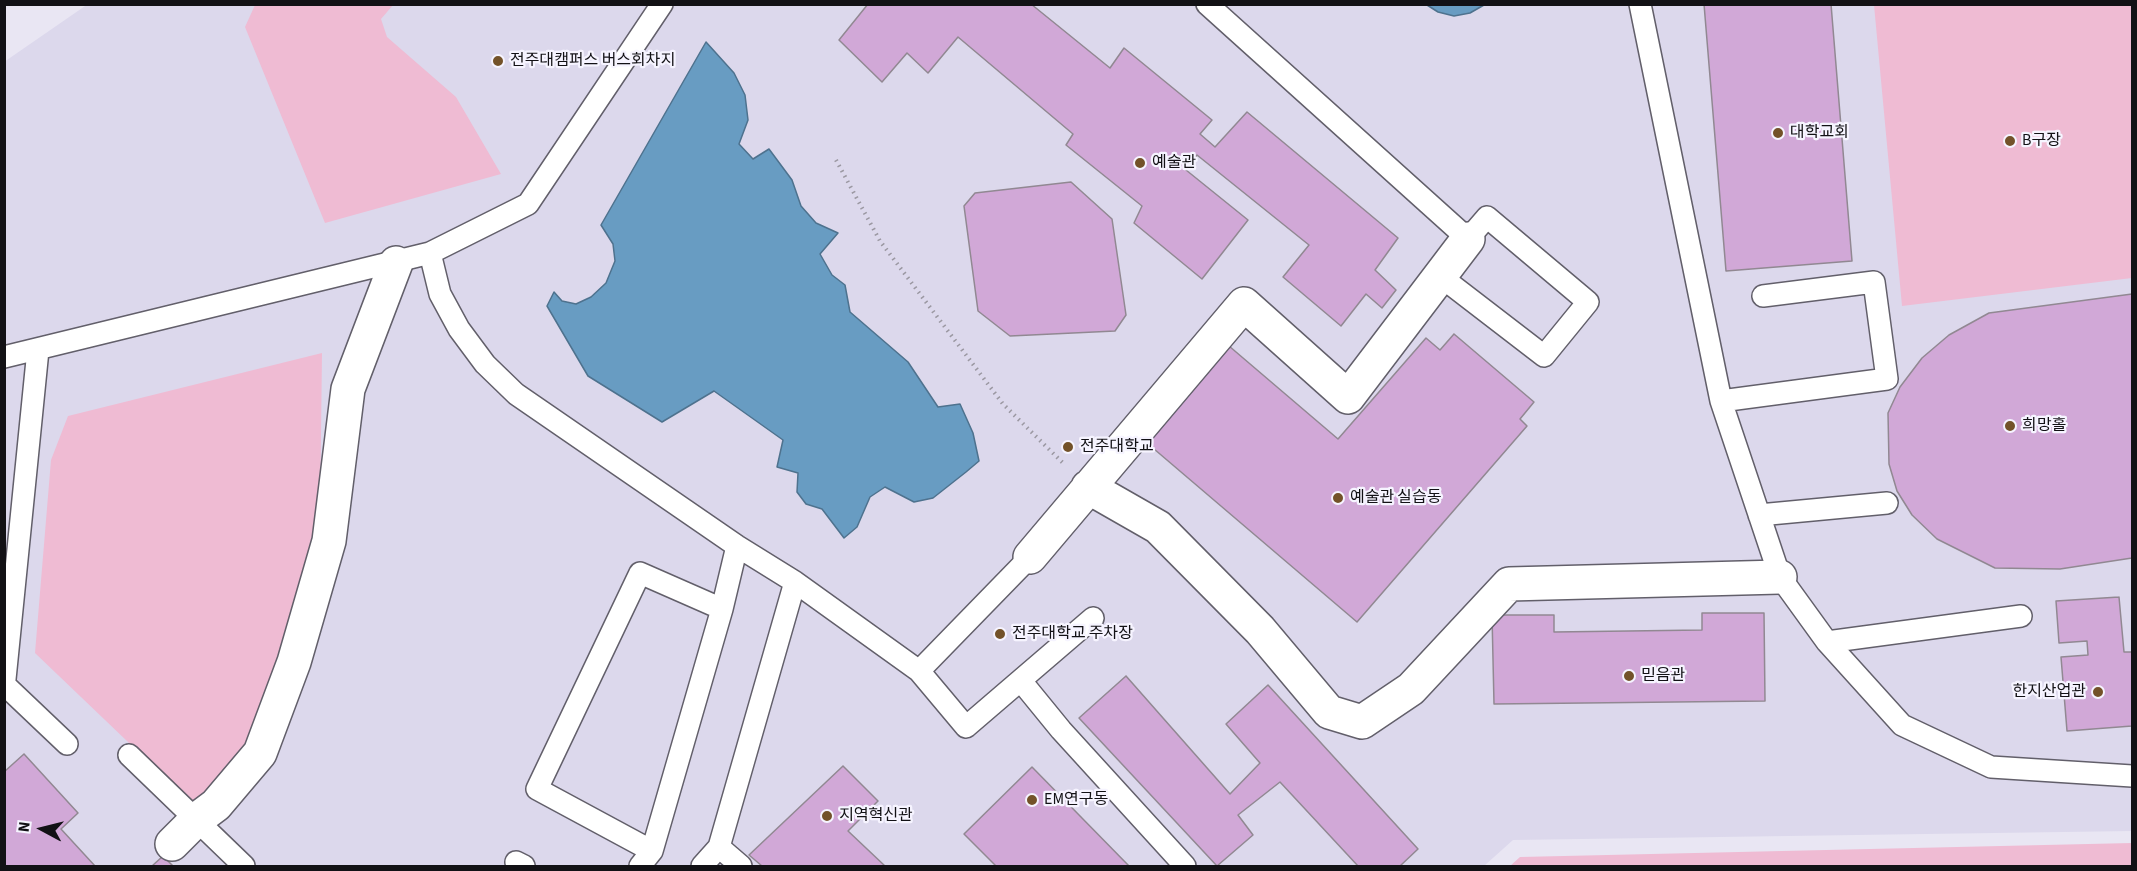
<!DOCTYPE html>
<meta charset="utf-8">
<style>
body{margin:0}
#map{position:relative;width:2137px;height:871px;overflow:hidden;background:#e9e6f3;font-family:"Source Sans 3",sans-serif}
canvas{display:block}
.frame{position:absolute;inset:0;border:6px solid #121115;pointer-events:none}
.north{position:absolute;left:12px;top:799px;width:60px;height:60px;-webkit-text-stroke:4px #f6f4ff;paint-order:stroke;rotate:277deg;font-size:16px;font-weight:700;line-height:24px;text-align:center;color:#121115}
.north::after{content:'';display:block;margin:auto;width:21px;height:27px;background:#121115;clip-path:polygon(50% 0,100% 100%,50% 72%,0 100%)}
</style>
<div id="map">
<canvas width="2137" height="871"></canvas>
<div class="frame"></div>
<div class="north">N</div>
</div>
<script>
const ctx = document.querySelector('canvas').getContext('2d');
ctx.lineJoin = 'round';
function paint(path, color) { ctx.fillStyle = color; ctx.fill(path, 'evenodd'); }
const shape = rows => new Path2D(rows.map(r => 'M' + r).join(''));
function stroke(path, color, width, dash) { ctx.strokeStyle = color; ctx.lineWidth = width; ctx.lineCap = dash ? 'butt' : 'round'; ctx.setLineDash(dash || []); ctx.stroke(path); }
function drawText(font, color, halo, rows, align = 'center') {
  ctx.font = font + ' "Source Sans 3","Noto Sans KR",sans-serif'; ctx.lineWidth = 4.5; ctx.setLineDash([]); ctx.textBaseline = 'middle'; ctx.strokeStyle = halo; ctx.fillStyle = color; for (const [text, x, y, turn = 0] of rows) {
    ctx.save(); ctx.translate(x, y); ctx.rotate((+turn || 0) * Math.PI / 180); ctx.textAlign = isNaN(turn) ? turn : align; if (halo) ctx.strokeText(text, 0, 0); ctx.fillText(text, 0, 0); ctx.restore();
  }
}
paint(shape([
 [88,4,2132,5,2132,831,1513,840,1484,866,5,866,4,62]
]), '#dcd8ec');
paint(shape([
 [255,5,393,5,381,19,387,37,456,97,501,174,325,223,245,27],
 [1874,5,2132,5,2132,278,1902,306],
 [322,353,320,518,248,752,197,808,35,653,51,460,68,416],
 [2132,843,2132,866,1510,866,1520,857]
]), '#efbbd3');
const water = shape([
 [1427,5,1484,4,1484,5,1470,13,1454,16,1438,12,1427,5],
 [706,42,734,73,745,95,748,120,739,144,753,159,769,149,792,180,801,206,816,223,838,233,820,254,832,275,845,285,850,312,908,362,938,407,960,404,973,433,979,461,966,472,933,498,914,502,885,487,870,497,857,527,844,538,822,509,806,504,797,492,798,473,777,467,783,440,714,391,662,422,588,376,547,306,554,292,562,301,576,304,591,297,606,283,615,261,613,244,601,225,706,42]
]);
paint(water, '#689cc2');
stroke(water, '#4e728e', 1.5);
const building = shape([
 [868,4,1031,4,1110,68,1124,48,1212,120,1200,134,1215,147,1247,112,1398,238,1375,270,1396,290,1382,308,1366,294,1341,326,1283,277,1309,245,1197,155,1186,170,1248,220,1202,279,1134,223,1142,206,1066,145,1073,134,958,37,928,73,907,53,882,82,839,40,868,4],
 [1704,4,1831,4,1852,261,1726,271,1704,4],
 [1071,182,1112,219,1126,315,1115,331,1010,336,978,311,964,206,975,193,1071,182],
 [2132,294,2132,558,2060,569,1995,568,1937,539,1912,515,1897,491,1889,464,1888,413,1900,387,1922,358,1949,335,1989,313,2132,294],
 [1454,334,1534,402,1520,419,1527,426,1357,622,1147,443,1229,346,1338,439,1426,338,1440,350,1454,334],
 [2119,597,2124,652,2132,652,2132,726,2067,731,2061,657,2088,655,2087,641,2059,643,2056,601,2119,597],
 [1702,613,1764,613,1765,701,1494,704,1492,615,1554,615,1554,632,1702,630,1702,613],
 [1126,676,1230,794,1260,763,1226,724,1268,685,1418,849,1400,866,1358,866,1280,782,1238,815,1253,835,1217,866,1079,718,1126,676],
 [24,754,78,813,61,829,95,866,4,866,4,772,24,754],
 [843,766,878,801,848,831,885,866,762,866,749,855,843,766],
 [1032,767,1129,866,996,866,964,834,1032,767],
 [163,856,173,866,152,866,163,856]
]);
paint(building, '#d1a8d7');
stroke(building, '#918892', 1.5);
const lane = shape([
 [1207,4,1468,239,1487,217,1588,302,1544,356,1440,276],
 [1640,4,1721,401,1780,577,1827,642,1902,725,1991,767,2132,776],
 [430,253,440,294,459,329,485,364,516,394,737,546,795,582,719,847,702,866],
 [4,357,430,253,528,204,662,4],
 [1721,401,1887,379,1874,282,1763,296],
 [1759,515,1887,503],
 [795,582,919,671,966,727,1093,618],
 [1827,642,2021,616],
 [919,671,1030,557],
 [1021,681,1061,730,1185,866],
 [7,687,67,744],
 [4,689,38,350],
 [129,755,244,866],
 [719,847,741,866],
 [652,851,537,789,640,573,722,609],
 [516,862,524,866],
 [640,866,652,851,722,609,737,546]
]);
const street = shape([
 [1088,487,1158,527,1260,630,1329,712,1362,722,1411,689,1509,584,1780,577],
 [1030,557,1244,304,1348,397,1468,239],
 [172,844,196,820,216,805,260,753,294,662,329,541,348,389,396,263]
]);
stroke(lane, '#625f6a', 24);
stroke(street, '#625f6a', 36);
stroke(shape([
 [836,160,880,241,1003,404,1065,465]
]), '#9b98a2', 4, [1.5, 4.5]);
stroke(lane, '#fff', 21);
stroke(street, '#fff', 33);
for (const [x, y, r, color] of [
 [498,61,6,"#735229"],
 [1778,133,6,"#735229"],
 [2010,141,6,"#735229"],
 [1140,163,6,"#735229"],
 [2010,426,6,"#735229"],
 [1068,447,6,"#735229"],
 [1338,498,6,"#735229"],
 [1000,634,6,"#735229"],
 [1629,676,6,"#735229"],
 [2098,692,6,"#735229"],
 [1032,800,6,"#735229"],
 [827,816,6,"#735229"]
]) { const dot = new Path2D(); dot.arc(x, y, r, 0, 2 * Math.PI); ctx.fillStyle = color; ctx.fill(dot); stroke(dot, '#f6f4ff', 2); }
drawText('16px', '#121115', '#f6f4ff', [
 ["전주대캠퍼스 버스회차지",510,61],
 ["대학교회",1790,133],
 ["B구장",2022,141],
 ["예술관",1152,163],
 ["희망홀",2022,426],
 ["전주대학교",1080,447],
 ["예술관 실습동",1350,498],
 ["전주대학교 주차장",1012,634],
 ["믿음관",1641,676],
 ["한지산업관",2086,692,"right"],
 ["EM연구동",1044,800],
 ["지역혁신관",839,816]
], 'left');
</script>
